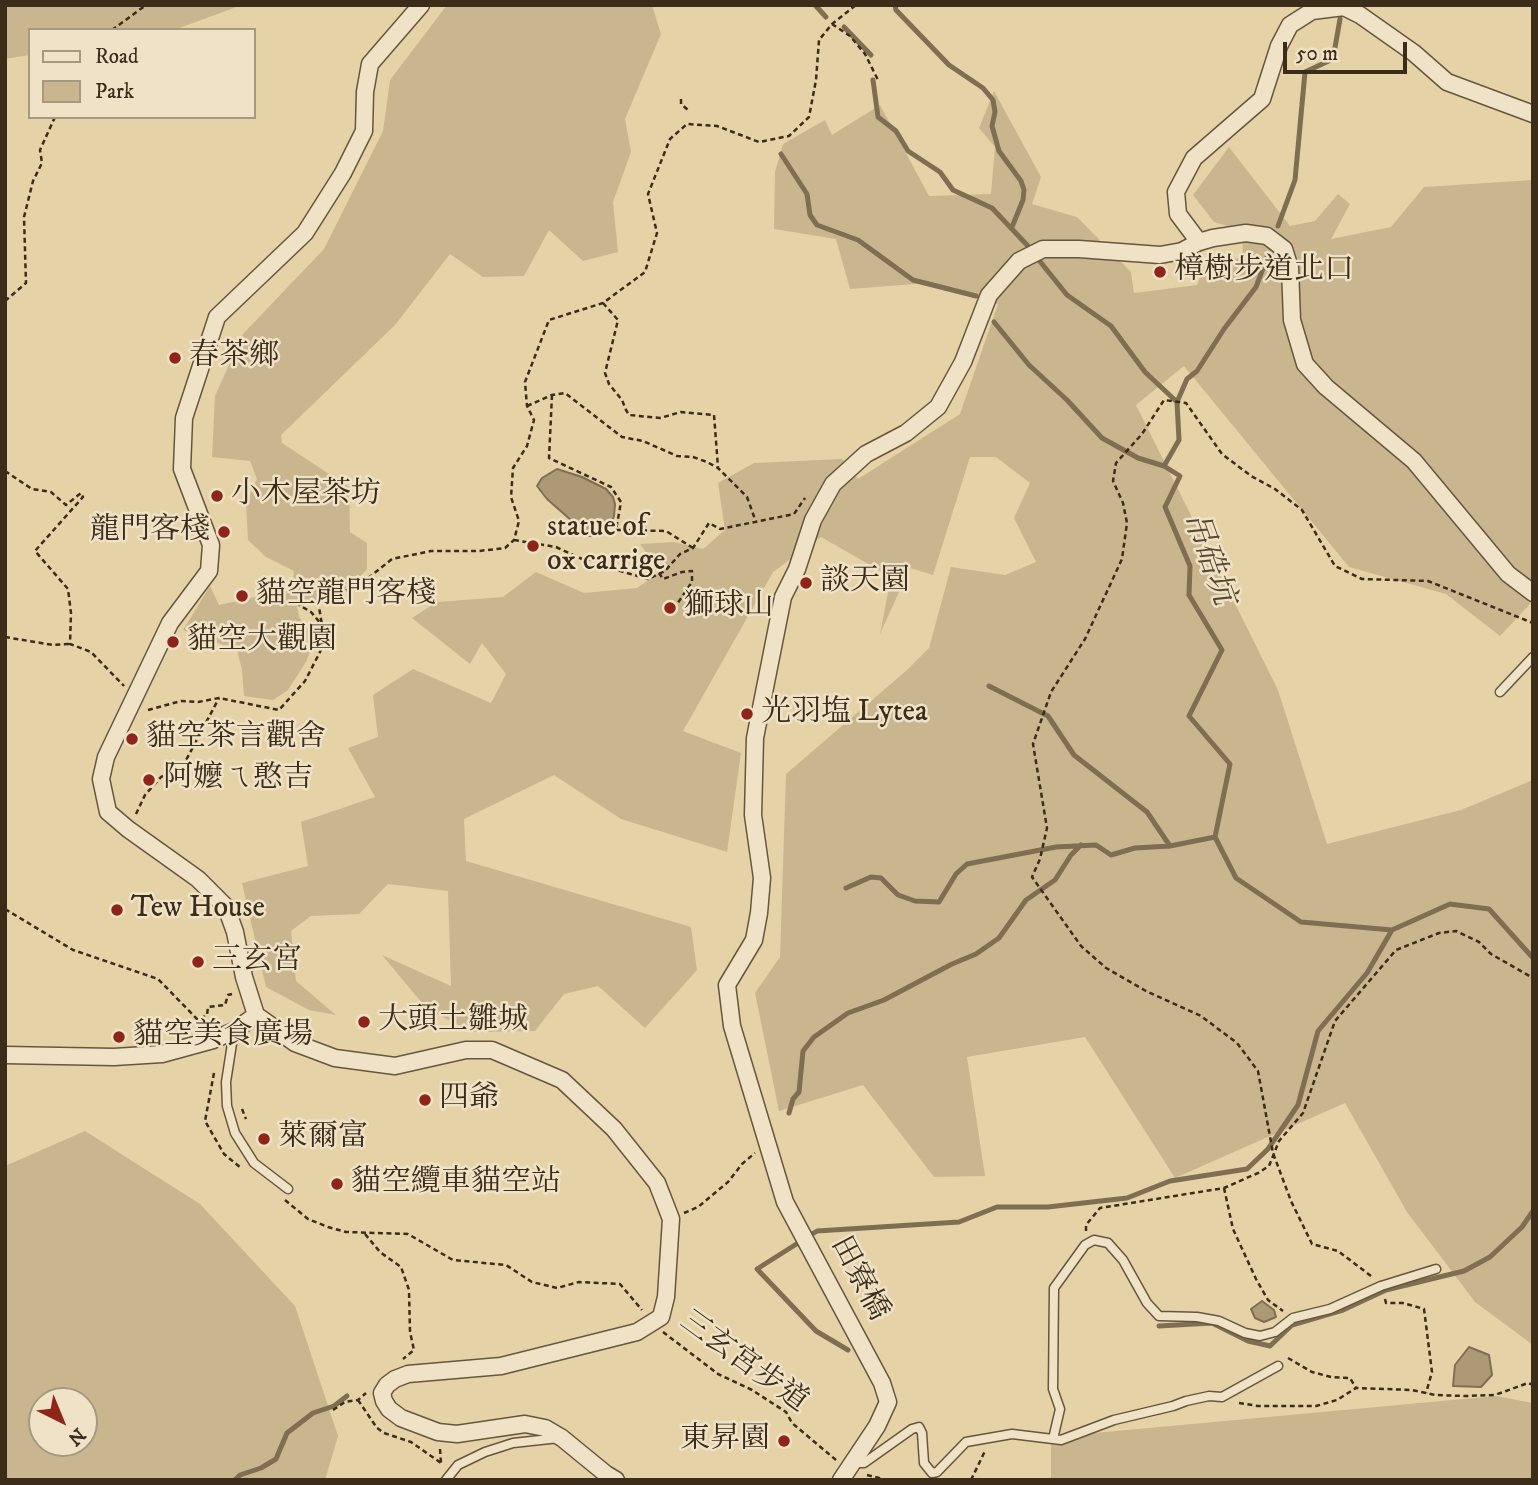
<!DOCTYPE html>
<meta charset="utf-8">
<style>
body{margin:0}
#map{position:relative;width:1538px;height:1485px;overflow:hidden;background:#e6d2a7;font-family:"IM FELL DW Pica",serif}
canvas{display:block}
.frame{position:absolute;inset:0;border:7px solid #3c2c1a;pointer-events:none}
.legend{position:absolute;left:28px;top:28px;width:228px;height:91px;box-sizing:border-box;background:#efe2c6;border:2px solid #a79981;margin:0;padding:9px 12px;list-style:none;font-size:21px;color:#3c2c1a}
.legend li{display:flex;align-items:center;gap:14px;height:35px}
.legend b{width:35px;border:2px solid #a79981}
.north{position:absolute;left:28px;top:1387px;width:70px;height:70px;box-sizing:border-box;background:#efe2c6;border:2px solid #a79981;border-radius:50%;rotate:137deg;font-size:19px;font-weight:700;line-height:28px;text-align:center;color:#3c2c1a}
.north::after{content:'';display:block;margin:auto;width:24px;height:32px;background:#8f2418;clip-path:polygon(50% 0,100% 100%,50% 72%,0 100%)}
.scale{position:absolute;left:1283px;top:42px;width:124px;height:32px;box-sizing:border-box;border:4px solid #3c2c1a;border-top:0;padding-left:9px;font-size:21px;line-height:24px;white-space:nowrap;color:#3c2c1a;-webkit-text-stroke:5px #efe2c6;paint-order:stroke}
</style>
<div id="map">
<canvas width="1538" height="1485"></canvas>
<div class="frame"></div>
<ul class="legend">
<li><b style="height:9px;background:#efe2c6"></b>Road</li>
<li><b style="height:19px;background:#c9b68f"></b>Park</li>
</ul>
<div class="north">N</div>
<div class="scale">50 m</div>
</div>
<script>
const ctx = document.querySelector('canvas').getContext('2d');
ctx.lineJoin = 'round';
function paint(path, color) { ctx.fillStyle = color; ctx.fill(path, 'evenodd'); }
const shape = rows => new Path2D(rows.map(r => 'M' + r).join(''));
function stroke(path, color, width, dash) { ctx.strokeStyle = color; ctx.lineWidth = width; ctx.lineCap = dash ? 'butt' : 'round'; ctx.setLineDash(dash || []); ctx.stroke(path); }
function drawText(font, color, halo, rows, align = 'center') {
  ctx.font = font + ' "IM FELL DW Pica","Noto Serif TC",serif'; ctx.lineWidth = 5; ctx.setLineDash([]); ctx.textBaseline = 'middle'; ctx.strokeStyle = halo; ctx.fillStyle = color; for (const [text, x, y, turn = 0] of rows) {
    ctx.save(); ctx.translate(x, y); ctx.rotate((+turn || 0) * Math.PI / 180); ctx.textAlign = isNaN(turn) ? turn : align; if (halo) ctx.strokeText(text, 0, 0); ctx.fillText(text, 0, 0); ctx.restore();
  }
}
paint(shape([
 [5,5,242,5,174,30,30,30,30,55,5,59],
 [447,5,652,5,661,34,625,119,631,152,613,202,618,252,583,261,549,230,524,276,483,277,450,254,395,325,281,435,282,443,349,487,350,532,367,543,367,569,350,587,297,606,299,617,315,639,306,662,288,690,273,700,244,696,242,670,237,650,183,630,210,586,219,605,292,589,294,571,266,557,248,540,246,503,257,479,250,461,212,457,215,396,243,334,324,249,383,131,390,80],
 [994,91,1041,177,1032,204,1077,217,1131,272,1134,293,1197,285,1207,261,1243,258,1242,230,1214,222,1193,195,1229,147,1290,226,1315,221,1338,194,1350,204,1331,239,1391,227,1424,187,1533,180,1533,601,1500,636,1446,594,1349,567,1184,366,1136,405,1278,690,1327,844,1461,810,1533,780,1533,1345,1475,1302,1407,1212,1345,1103,1175,1178,1085,1037,967,1057,985,1176,934,1177,863,1085,779,1111,755,993,780,957,786,774,907,670,929,648,951,567,1005,575,1036,562,1014,518,1030,483,996,457,970,457,933,575,910,568,880,634,891,577,821,537,773,572,683,731,741,753,727,852,621,819,554,775,464,819,466,861,691,927,697,970,645,1028,598,986,564,994,535,1031,472,1032,427,1009,382,955,451,986,448,891,388,884,359,914,311,916,291,931,296,981,336,1015,309,1010,266,987,242,883,308,866,301,822,375,797,348,748,378,737,373,695,413,669,491,703,506,674,482,643,470,664,412,618,437,602,503,597,536,572,584,593,637,588,660,572,640,544,674,542,703,549,725,530,718,483,754,463,842,459,858,479,960,414,998,304,928,283,850,289,836,239,774,229,775,172,783,144,825,120,832,135,880,105,929,196,991,194,995,147,979,128],
 [85,1131,200,1204,295,1306,338,1436,325,1480,5,1480,5,1166],
 [84,1401,84,1443,42,1443,42,1401],
 [1496,1396,1533,1403,1533,1480,1051,1480,1051,1437]
]), '#c9b68f');
const water = shape([
 [557,469,582,477,606,489,613,497,615,504,614,516,609,529,601,536,589,536,547,499,537,486,542,478,557,469],
 [1262,1301,1274,1310,1276,1317,1264,1322,1255,1318,1251,1309,1262,1301],
 [1469,1347,1489,1355,1492,1375,1481,1387,1453,1386,1455,1365,1469,1347]
]);
paint(water, '#ac9a77');
stroke(water, '#7f6e52', 2);
stroke(shape([
 [815,5,826,17],
 [895,5,896,10,949,65,983,88,993,100,995,112,992,126,999,151,1021,181,1024,190,1023,200,1012,227],
 [844,27,871,55],
 [873,80,878,117,896,131,908,151,940,172,953,190,992,208,1028,246],
 [781,154,807,194,810,215,817,225,858,240,913,280,976,296],
 [1278,226,1295,180,1305,72,1333,59,1340,19],
 [1268,255,1256,287,1224,329,1197,371,1187,379,1177,402,1179,440,1164,466,1180,476,1165,507,1190,566,1189,595,1222,650,1189,716,1230,764,1215,837,1236,878,1301,922,1392,930,1450,904,1489,909,1533,958],
 [1038,259,1067,295,1111,326,1145,372,1177,402],
 [994,322,1029,365,1067,400,1102,438,1138,458,1164,466],
 [989,686,1048,716,1074,755,1147,812,1170,846],
 [846,888,871,877,881,878,898,895,915,901,939,902,956,874,967,864,1056,847,1096,845,1111,855,1135,848,1170,846,1215,837],
 [789,1113,793,1099,799,1092,803,1051,814,1037,848,1013,884,1000,952,964,976,954,999,938,1026,900,1055,880,1071,855,1081,845],
 [1159,1326,1212,1323,1248,1341,1270,1346,1292,1325,1343,1310,1386,1290,1464,1271,1490,1257,1522,1227,1533,1211],
 [848,1350,816,1331,757,1269,817,1231,959,1222,997,1207,1048,1207,1127,1198,1170,1181,1247,1169,1268,1149,1298,1105,1318,1031,1367,973,1392,930],
 [235,1480,240,1475,261,1468,276,1459,287,1433,313,1413,334,1406,347,1396]
]), '#7f6e52', 5);
const lane = shape([
 [1500,692,1533,657],
 [234,1031,226,1082,227,1106,235,1133,254,1163,288,1189],
 [1053,1439,1060,1409,1053,1389,1054,1288,1085,1245,1094,1240,1108,1243,1123,1260,1147,1303,1159,1316,1197,1317,1219,1321,1245,1333,1260,1336,1275,1332,1293,1318,1330,1309,1381,1286,1436,1269],
 [854,1463,864,1463,912,1429,919,1427,922,1433,924,1463,932,1473,937,1472,966,1442,1012,1434,1061,1440,1114,1420,1173,1406,1186,1401,1209,1396,1222,1397,1278,1366],
 [446,1480,458,1465,485,1452,513,1443,559,1438]
]);
const street = shape([
 [421,5,370,64,365,92,364,131,343,173,305,233,217,317,184,418,182,469,211,545,209,571,170,623,106,757,101,779,108,812,128,829,198,879,226,907,235,932,244,977,256,1015,266,1022,295,1043,335,1058,395,1066,466,1050,492,1050,562,1080,614,1129,657,1183,671,1219,666,1297,661,1317,637,1332,501,1366,408,1374,395,1379,387,1385,382,1393,384,1401,389,1409,401,1418,438,1432,457,1434,525,1424,545,1428,562,1438,606,1474,616,1480],
 [1199,242,1178,214,1176,192,1194,158,1262,99,1279,46,1290,25,1312,11,1344,7,1360,15,1414,53,1447,82,1533,114],
 [5,1055,114,1057,162,1054,213,1040,234,1031,256,1015],
 [841,1480,877,1426,888,1402,882,1383,785,1202,732,1026,727,985,754,940,759,913,762,878,753,815,755,738,783,597,797,569,813,520,833,484,866,454,906,433,938,407,963,362,989,295,1019,261,1043,249,1079,249,1160,255,1182,251,1199,242,1213,238,1246,233,1267,236,1284,249,1290,268,1292,320,1305,364,1326,387,1414,461,1508,574,1533,593]
]);
stroke(lane, '#66563d', 11);
stroke(street, '#66563d', 19);
stroke(shape([
 [832,24,850,36,865,54,878,80],
 [112,30,146,5],
 [681,99,681,104,688,110],
 [5,301,26,283,24,217,33,181,42,163,40,150,55,117],
 [603,303,618,320,605,373,609,384,622,400,626,410,629,415,660,418,681,412,714,415,718,467],
 [552,395,549,458,611,487,621,502,616,530,666,531,693,548],
 [527,406,552,395,565,393,622,437,643,441,677,456,693,457,707,462,718,468,747,497,756,522],
 [5,471,32,489,51,492,66,505,81,493,83,497,35,551,68,589,71,613,70,644,91,652,124,686],
 [514,540,556,547,582,559,596,560,613,569,648,579,665,571,680,554,693,548,709,523,720,529,794,514,805,498],
 [659,573,663,579,682,572,692,571,692,582,671,613],
 [318,601,322,625],
 [5,637,53,645,70,644],
 [148,710,181,701,198,702,219,698,279,710,305,681,320,652,325,635,322,625,311,612,299,605,309,601,323,601,362,583,392,559,431,551,479,551,505,548,514,540,519,521,511,497,513,468,527,446,534,420,527,406,525,382,549,320,603,303,645,272,657,233,648,194,670,139,687,124,717,126,759,142,789,136,809,117,816,80,819,40,832,24,856,5],
 [136,814,145,795,161,777,184,764,219,698],
 [5,909,73,950,158,979,198,1020,207,1015,208,1007,225,1005,228,995,232,994],
 [214,1073,205,1121,224,1154,241,1168],
 [242,1109,246,1119],
 [1224,1188,1233,1229,1256,1279,1268,1300,1283,1311],
 [285,1200,308,1219,328,1227,346,1232,408,1234,453,1260,506,1265,532,1282,557,1288,579,1282,620,1284,642,1310],
 [684,1213,698,1207,728,1182,742,1164,755,1153],
 [1086,1231,1086,1225,1100,1208,1224,1188,1258,1173,1269,1166,1279,1141,1303,1113,1335,1021,1396,950,1439,933,1456,931,1479,942,1491,954,1533,978],
 [365,1234,380,1252,401,1267,409,1290,410,1332,414,1350,403,1359],
 [1371,1276,1338,1251,1312,1244,1291,1201,1273,1153,1258,1071,1237,1043,1201,1016,1146,991,1106,968,1081,946,1032,877,1040,859,1047,828,1033,744,1051,692,1085,639,1122,559,1127,523,1123,503,1113,481,1116,463,1142,434,1164,400,1186,403,1222,454,1251,476,1275,489,1302,510,1335,566,1362,579,1428,581,1533,623],
 [1385,1299,1386,1303,1403,1303,1424,1309,1432,1372,1426,1393],
 [663,1332,718,1374,752,1390,786,1412,792,1423,836,1460],
 [1288,1358,1312,1372,1331,1377,1350,1378,1356,1388],
 [358,1400,377,1428,384,1433,411,1442,441,1463],
 [1239,1403,1258,1406,1316,1406,1337,1400,1356,1388,1412,1390,1435,1395,1465,1396,1495,1395,1528,1383,1533,1385],
 [333,1410,345,1402,358,1400,366,1393],
 [440,1449,441,1463],
 [867,1475,887,1480],
 [971,1480,985,1451]
]), '#3c2c1a', 2.5, [5, 3.5]);
stroke(lane, '#efe2c6', 8);
stroke(street, '#efe2c6', 16);
for (const [x, y, r, color] of [
 [1160,272,7,"#8f2418"],
 [175,358,7,"#8f2418"],
 [217,496,7,"#8f2418"],
 [224,532,7,"#8f2418"],
 [533,546,7,"#8f2418"],
 [806,583,7,"#8f2418"],
 [242,596,7,"#8f2418"],
 [670,608,7,"#8f2418"],
 [173,642,7,"#8f2418"],
 [747,714,7,"#8f2418"],
 [132,739,7,"#8f2418"],
 [149,780,7,"#8f2418"],
 [117,910,7,"#8f2418"],
 [198,962,7,"#8f2418"],
 [364,1022,7,"#8f2418"],
 [119,1037,7,"#8f2418"],
 [425,1100,7,"#8f2418"],
 [264,1139,7,"#8f2418"],
 [337,1184,7,"#8f2418"],
 [784,1441,7,"#8f2418"]
]) { const dot = new Path2D(); dot.arc(x, y, r, 0, 2 * Math.PI); ctx.fillStyle = color; ctx.fill(dot); stroke(dot, '#efe2c6', 2.5); }
drawText('30px', '#3c2c1a', '#efe2c6', [
 ["樟樹步道北口",1174,272],
 ["春茶鄉",189,358],
 ["小木屋茶坊",231,496],
 ["statue of",547,529],
 ["ox carrige",547,563],
 ["龍門客棧",210,532,"right"],
 ["談天園",820,583],
 ["貓空龍門客棧",256,596],
 ["獅球山",684,608],
 ["貓空大觀園",187,642],
 ["光羽塩 Lytea",761,714],
 ["貓空茶言觀舍",146,739],
 ["阿嬤ㄟ憨吉",163,780],
 ["Tew House",131,910],
 ["三玄宮",212,962],
 ["大頭土雛城",378,1022],
 ["貓空美食廣場",133,1037],
 ["四爺",439,1100],
 ["萊爾富",278,1139],
 ["貓空纜車貓空站",351,1184],
 ["東昇園",770,1441,"right"]
], 'left');
drawText('30px', '#3c2c1a', '#efe2c6', [
 ["田寮橋",858,1279,62],
 ["三玄宮步道",743,1363,36]
]);
drawText('italic 32px', '#584831', '#efe2c6', [
 ["吊硞坑",1207,559,70]
]);
</script>
